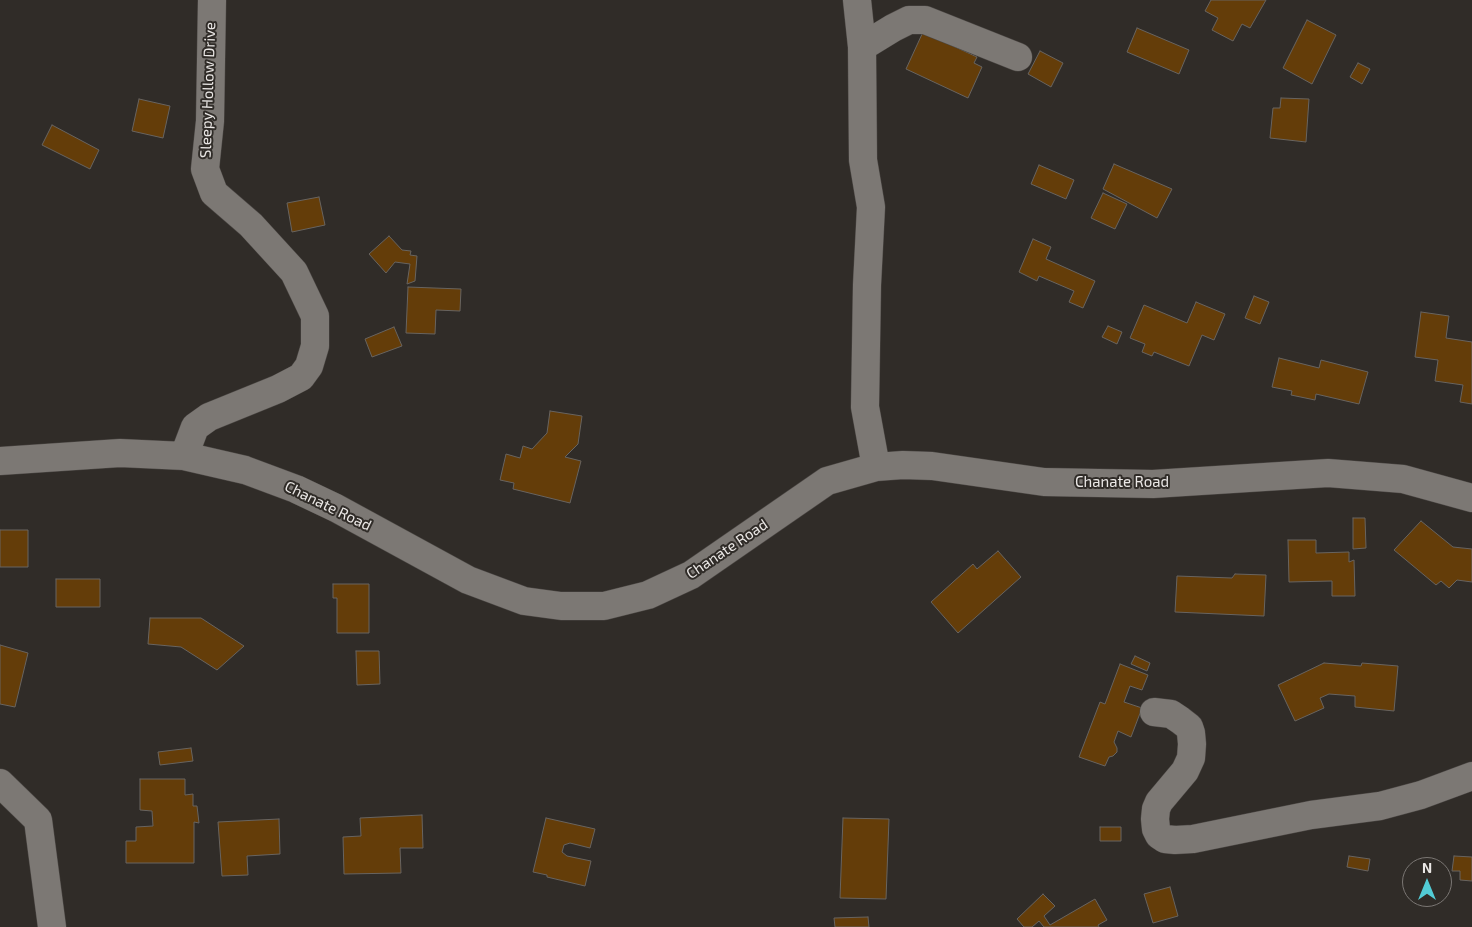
<!DOCTYPE html>
<style>
body{margin:0}
#map{position:relative;width:1472px;height:927px;overflow:hidden;background:#302c28;font-family:"Exo 2",sans-serif}
canvas{display:block}
.north{position:absolute;left:1402px;top:857px;width:50px;height:50px;box-sizing:border-box;background:#302c28;border:1px solid #7b7774;border-radius:50%;rotate:0deg;font-size:14px;font-weight:700;line-height:20px;text-align:center;color:#ebe8e6}
.north::after{content:'';display:block;margin:auto;width:18px;height:22px;background:#52ccd6;clip-path:polygon(50% 0,100% 100%,50% 72%,0 100%)}
</style>
<div id="map">
<canvas width="1472" height="927"></canvas>
<div class="north">N</div>
</div>
<script>
const ctx = document.querySelector('canvas').getContext('2d');
ctx.lineJoin = 'round';
function paint(path, color) { ctx.fillStyle = color; ctx.fill(path, 'evenodd'); }
const shape = rows => new Path2D(rows.map(r => 'M' + r).join(''));
function stroke(path, color, width, dash) { ctx.strokeStyle = color; ctx.lineWidth = width; ctx.lineCap = dash ? 'butt' : 'round'; ctx.setLineDash(dash || []); ctx.stroke(path); }
function drawText(font, color, halo, rows, align = 'center') {
  ctx.font = font + ' "Exo 2",sans-serif'; ctx.lineWidth = 4; ctx.setLineDash([]); ctx.textBaseline = 'middle'; ctx.strokeStyle = halo; ctx.fillStyle = color; for (const [text, x, y, turn = 0] of rows) {
    ctx.save(); ctx.translate(x, y); ctx.rotate((+turn || 0) * Math.PI / 180); ctx.textAlign = isNaN(turn) ? turn : align; if (halo) ctx.strokeText(text, 0, 0); ctx.fillText(text, 0, 0); ctx.restore();
  }
}
const building = shape([
 [1211,0,1266,0,1250,28,1242,24,1233,41,1212,30,1218,18,1205,11,1211,0],
 [1307,20,1336,35,1312,84,1283,68,1307,20],
 [1137,28,1189,50,1179,74,1127,52,1137,28],
 [923,32,977,57,974,63,982,67,968,98,906,69,923,32],
 [1040,51,1063,63,1051,87,1028,74,1040,51],
 [1358,63,1370,69,1362,84,1350,77,1358,63],
 [1281,98,1309,99,1306,142,1270,138,1273,108,1280,108,1281,98],
 [139,99,170,106,163,138,132,131,139,99],
 [52,125,99,150,90,169,42,145,52,125],
 [1114,164,1172,189,1157,218,1103,189,1114,164],
 [1039,165,1074,180,1066,199,1031,184,1039,165],
 [1103,193,1127,204,1115,229,1091,218,1103,193],
 [319,197,325,225,292,232,287,203,319,197],
 [389,236,402,250,411,251,410,255,417,256,415,281,407,284,410,264,395,262,386,273,369,254,389,236],
 [1033,239,1051,247,1046,259,1095,281,1083,308,1069,302,1074,291,1039,276,1037,281,1019,272,1033,239],
 [408,287,461,289,460,311,436,310,435,334,406,333,408,287],
 [1254,296,1269,302,1260,324,1245,318,1254,296],
 [1196,302,1225,314,1214,340,1202,335,1189,366,1154,352,1152,356,1142,352,1145,344,1130,338,1144,305,1187,323,1196,302],
 [1421,312,1449,316,1446,338,1472,342,1472,404,1460,402,1463,385,1435,381,1438,360,1415,357,1421,312],
 [1108,326,1122,332,1117,344,1102,337,1108,326],
 [394,327,402,346,372,357,365,339,394,327],
 [1279,358,1319,368,1321,360,1368,372,1359,404,1316,394,1315,400,1291,395,1292,391,1272,387,1279,358],
 [550,411,582,416,578,444,565,457,581,461,570,503,513,489,514,483,500,480,506,454,520,458,523,446,532,449,547,433,550,411],
 [1353,518,1365,518,1366,548,1353,549,1353,518],
 [1421,521,1453,547,1472,549,1472,582,1457,580,1449,588,1441,581,1436,585,1394,550,1421,521],
 [0,530,28,530,28,567,0,567,0,530],
 [1288,540,1316,540,1316,553,1349,552,1349,562,1354,560,1355,596,1332,596,1332,581,1289,582,1288,540],
 [998,551,1021,577,958,633,931,602,973,564,977,569,998,551],
 [1235,574,1266,575,1264,616,1175,612,1177,576,1232,578,1235,574],
 [56,579,100,579,100,607,56,607,56,579],
 [333,584,369,584,369,633,337,633,337,598,333,598,333,584],
 [150,618,201,618,244,646,217,670,181,647,148,644,150,618],
 [0,645,28,653,15,707,0,704,0,645],
 [356,651,379,651,380,684,357,685,356,651],
 [1135,656,1150,663,1147,671,1131,664,1135,656],
 [1324,663,1361,666,1362,663,1398,666,1394,711,1355,707,1355,696,1329,694,1320,698,1324,708,1295,721,1278,685,1324,663],
 [1120,664,1148,675,1142,690,1130,686,1124,702,1142,708,1131,737,1118,731,1114,742,1117,748,1117,752,1113,756,1109,757,1105,766,1079,757,1100,702,1105,704,1120,664],
 [191,748,193,761,160,765,158,752,191,748],
 [140,779,185,779,185,795,193,794,193,806,197,806,199,823,194,822,194,863,126,863,126,841,136,841,136,827,153,826,152,811,140,810,140,779],
 [422,815,423,848,400,848,401,873,344,874,343,837,361,836,360,818,422,815],
 [546,818,595,829,590,848,570,843,564,845,562,852,567,856,591,861,585,886,547,877,547,875,533,872,546,818],
 [843,818,889,819,886,899,840,898,843,818],
 [279,819,280,854,247,856,248,875,222,876,218,822,279,819],
 [1100,827,1121,827,1121,841,1100,841,1100,827],
 [1349,856,1370,859,1368,871,1347,867,1349,856],
 [1454,856,1472,857,1472,881,1460,880,1460,871,1452,871,1454,856],
 [1170,887,1178,916,1153,923,1144,894,1170,887],
 [1043,894,1055,906,1044,916,1050,925,1095,899,1107,920,1098,925,1099,927,1044,927,1039,921,1032,927,1024,927,1017,919,1043,894],
 [868,917,869,927,835,927,834,918,868,917]
]);
paint(building, '#643d09');
stroke(building, '#686460', 1);
const minor = shape([
 [857,0,862,47,863,160,871,207,867,285,865,407,876,467],
 [862,47,893,28,909,20,925,20,1018,57],
 [184,456,195,427,209,417,278,389,301,377,309,366,315,346,315,316,294,272,251,225,214,193,205,169,210,121,212,0],
 [0,461,120,453,184,456,245,470,296,489,336,508,468,580,524,601,561,606,604,606,648,595,691,575,827,481,876,467,903,465,932,466,1044,482,1153,484,1328,473,1403,479,1472,498],
 [1154,712,1171,714,1180,720,1189,727,1191,733,1192,744,1191,758,1185,771,1159,802,1156,809,1155,819,1156,829,1159,835,1165,839,1175,840,1193,839,1311,815,1380,806,1421,795,1472,776],
 [0,783,38,820,52,927]
]);
stroke(minor, '#4b4744', 29);
stroke(minor, '#7c7874', 28);
drawText('15px', '#ebe8e6', '#302c28', [
 ["Sleepy Hollow Drive",208,90,-88],
 ["Chanate Road",1122,482],
 ["Chanate Road",328,506,26],
 ["Chanate Road",727,549,-34]
]);
</script>
